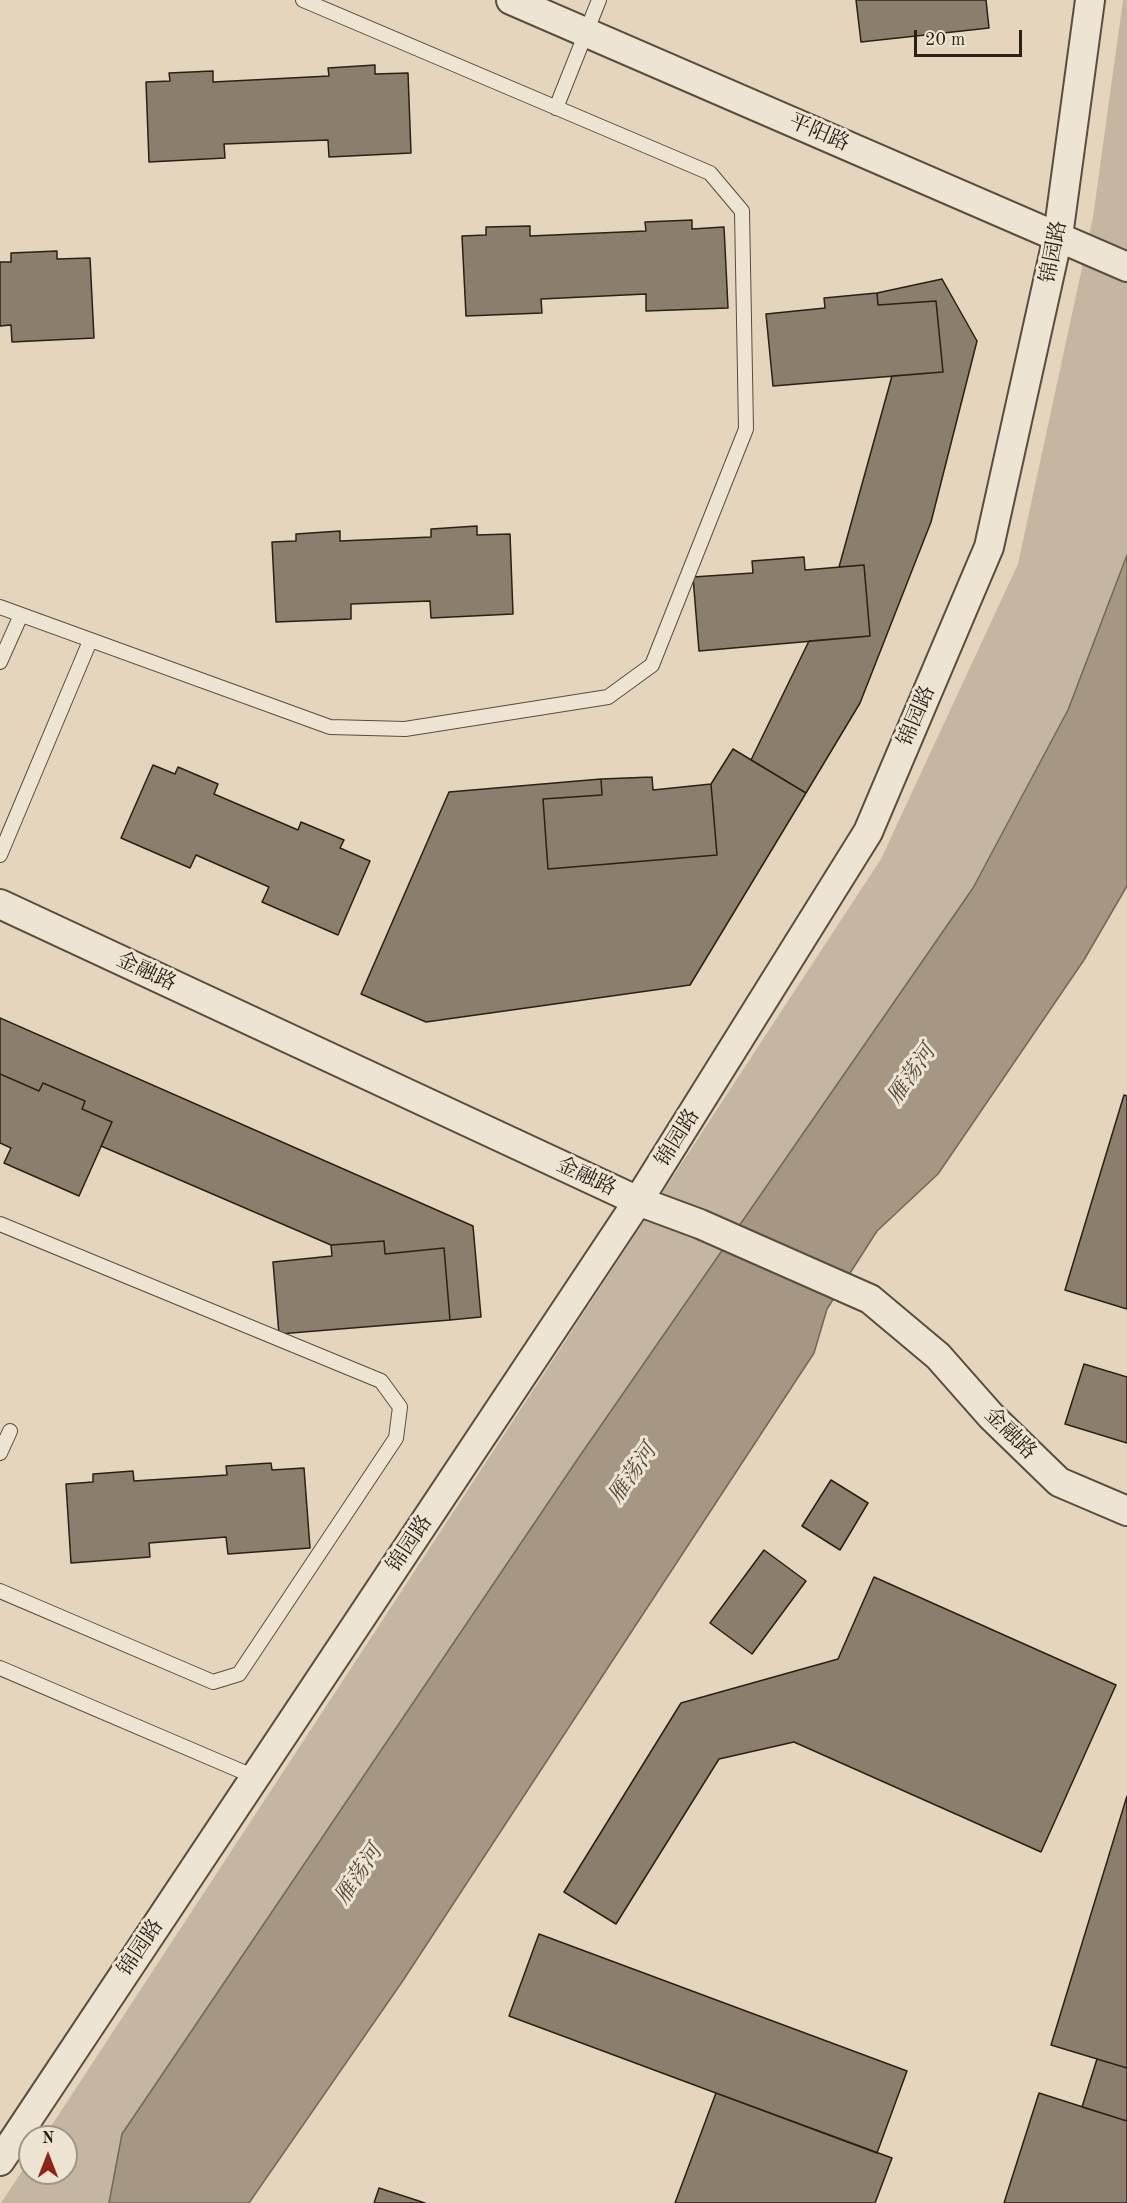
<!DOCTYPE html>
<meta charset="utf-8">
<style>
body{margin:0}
#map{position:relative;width:1127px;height:2203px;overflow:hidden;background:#e5d5bd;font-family:"Old Standard TT",serif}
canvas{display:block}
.north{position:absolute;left:18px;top:2125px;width:60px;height:60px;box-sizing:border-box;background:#eee4d4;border:2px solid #a09688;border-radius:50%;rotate:0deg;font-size:16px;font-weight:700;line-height:24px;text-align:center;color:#2a2016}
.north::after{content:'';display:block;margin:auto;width:21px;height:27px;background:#8f2418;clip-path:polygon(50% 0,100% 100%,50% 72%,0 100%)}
.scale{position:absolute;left:914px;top:30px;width:108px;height:27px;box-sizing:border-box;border:3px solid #2a2016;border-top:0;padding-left:8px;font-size:18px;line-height:21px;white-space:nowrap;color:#2a2016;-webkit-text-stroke:4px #eee4d4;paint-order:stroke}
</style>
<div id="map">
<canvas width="1127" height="2203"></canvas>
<div class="north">N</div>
<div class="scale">20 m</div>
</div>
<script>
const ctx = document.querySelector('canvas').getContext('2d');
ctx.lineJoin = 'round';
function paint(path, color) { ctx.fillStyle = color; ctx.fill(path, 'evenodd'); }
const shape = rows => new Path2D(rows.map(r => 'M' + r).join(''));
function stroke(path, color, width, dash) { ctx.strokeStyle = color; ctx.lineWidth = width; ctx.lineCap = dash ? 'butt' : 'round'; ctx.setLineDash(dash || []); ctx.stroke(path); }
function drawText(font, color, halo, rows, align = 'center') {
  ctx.font = font + ' "Old Standard TT","Noto Serif SC",serif'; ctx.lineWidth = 6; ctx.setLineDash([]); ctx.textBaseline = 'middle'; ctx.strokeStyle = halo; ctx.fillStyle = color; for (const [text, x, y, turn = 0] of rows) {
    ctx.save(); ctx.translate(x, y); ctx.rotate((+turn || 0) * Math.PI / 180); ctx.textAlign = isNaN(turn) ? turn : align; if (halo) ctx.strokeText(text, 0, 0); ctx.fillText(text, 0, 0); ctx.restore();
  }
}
paint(shape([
 [1123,0,1127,0,1127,555,1068,710,973,888,577,1460,122,2134,109,2203,1,2203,30,2159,30,2173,66,2173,66,2137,44,2137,881,859,1018,564,1093,217]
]), '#c5b6a1');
const water = shape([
 [1127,555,1127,886,1084,960,938,1174,877,1231,827,1309,814,1353,402,1982,249,2203,109,2203,122,2134,577,1460,973,888,1068,710,1127,555]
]);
paint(water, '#a59784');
stroke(water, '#746758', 1.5);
const building = shape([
 [856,0,986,0,989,28,861,42,856,0],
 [375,65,375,74,408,73,411,153,329,157,328,140,224,144,225,158,149,162,146,82,170,81,169,73,213,71,213,82,329,76,328,68,375,65],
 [692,220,692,229,724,227,728,308,646,311,646,294,541,299,542,313,466,316,462,236,486,235,486,227,530,226,530,236,646,231,645,222,692,220],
 [57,251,57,259,90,258,94,338,12,342,11,325,0,326,0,262,11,262,11,253,57,251],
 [942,279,977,341,931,522,860,703,806,793,751,760,809,641,870,636,864,565,839,567,892,376,943,372,936,301,878,305,877,293,942,279],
 [877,293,878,305,936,301,943,372,773,386,766,314,825,308,824,298,877,293],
 [477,526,477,535,510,534,513,614,431,618,430,601,351,604,351,619,276,622,272,542,296,541,296,534,340,531,340,541,431,537,431,529,477,526],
 [804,557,805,570,864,565,870,636,699,651,693,577,753,573,752,561,804,557],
 [733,749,806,793,690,985,426,1022,361,994,449,792,601,779,602,795,543,799,548,869,717,855,711,784,733,749],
 [153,765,175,774,178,767,218,784,214,794,298,830,301,822,344,840,340,848,370,861,338,935,262,902,269,887,196,855,190,868,121,838,153,765],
 [652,777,653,790,711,784,717,855,548,869,543,799,602,795,601,779,652,777],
 [0,1018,473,1226,481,1317,450,1320,444,1248,385,1254,384,1241,331,1245,101,1146,112,1122,82,1109,85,1101,43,1083,39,1091,0,1074,0,1018],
 [0,1074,39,1091,43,1083,85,1101,82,1109,112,1122,79,1196,4,1163,11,1148,0,1143,0,1074],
 [1124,1095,1127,1096,1127,1309,1065,1290,1124,1095],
 [384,1241,385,1254,444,1248,450,1320,279,1334,273,1262,332,1256,331,1245,384,1241],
 [1084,1364,1127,1377,1127,1443,1065,1424,1084,1364],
 [271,1463,272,1470,304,1468,310,1548,228,1554,226,1537,149,1543,150,1557,71,1563,66,1484,93,1482,93,1474,133,1471,134,1481,227,1475,226,1466,271,1463],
 [831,1480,868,1503,840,1550,802,1526,831,1480],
 [764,1550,806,1581,752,1654,710,1623,764,1550],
 [874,1577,1116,1685,1041,1852,794,1742,719,1759,616,1924,564,1892,681,1703,838,1659,874,1577],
 [1127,1796,1127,2068,1051,2045,1127,1796],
 [539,1934,907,2071,877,2153,509,2016,539,1934],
 [1097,2059,1127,2068,1127,2121,1082,2107,1097,2059],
 [716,2093,892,2158,875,2203,675,2203,716,2093],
 [1039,2093,1127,2121,1127,2203,1004,2203,1039,2093],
 [379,2188,425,2203,374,2203,379,2188]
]);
paint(building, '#8b7e6d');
stroke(building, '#2a2016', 1.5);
const service = shape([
 [556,108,599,0],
 [0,607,330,727,405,729,608,697,652,665,746,429,742,211,710,173,303,0],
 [0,662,21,615],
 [0,855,90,641],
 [0,1224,381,1381,400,1407,396,1438,239,1674,213,1682,0,1591],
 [0,1453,10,1431],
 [0,1668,255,1777]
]);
const minor = shape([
 [511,0,1127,267],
 [0,904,638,1201,700,1224,870,1299,938,1356,991,1416,1059,1482,1127,1511],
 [0,2161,638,1201,868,832,989,547,1058,236,1090,0]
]);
stroke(service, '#594d40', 16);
stroke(minor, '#594d40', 32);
stroke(service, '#eee4d4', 14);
stroke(minor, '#eee4d4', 28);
drawText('21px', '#2a2016', '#eee4d4', [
 ["平阳路",819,133,23],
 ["锦园路",1054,252,-79],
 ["锦园路",917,716,-67],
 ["金融路",146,972,25],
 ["锦园路",678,1138,-58],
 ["金融路",586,1177,25],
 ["金融路",1010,1434,45],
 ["锦园路",410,1544,-56],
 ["锦园路",141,1948,-56]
]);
drawText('italic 22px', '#554a3c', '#eee4d4', [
 ["雁荡河",912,1075,-55],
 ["雁荡河",633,1474,-55],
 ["雁荡河",359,1875,-56]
]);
</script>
